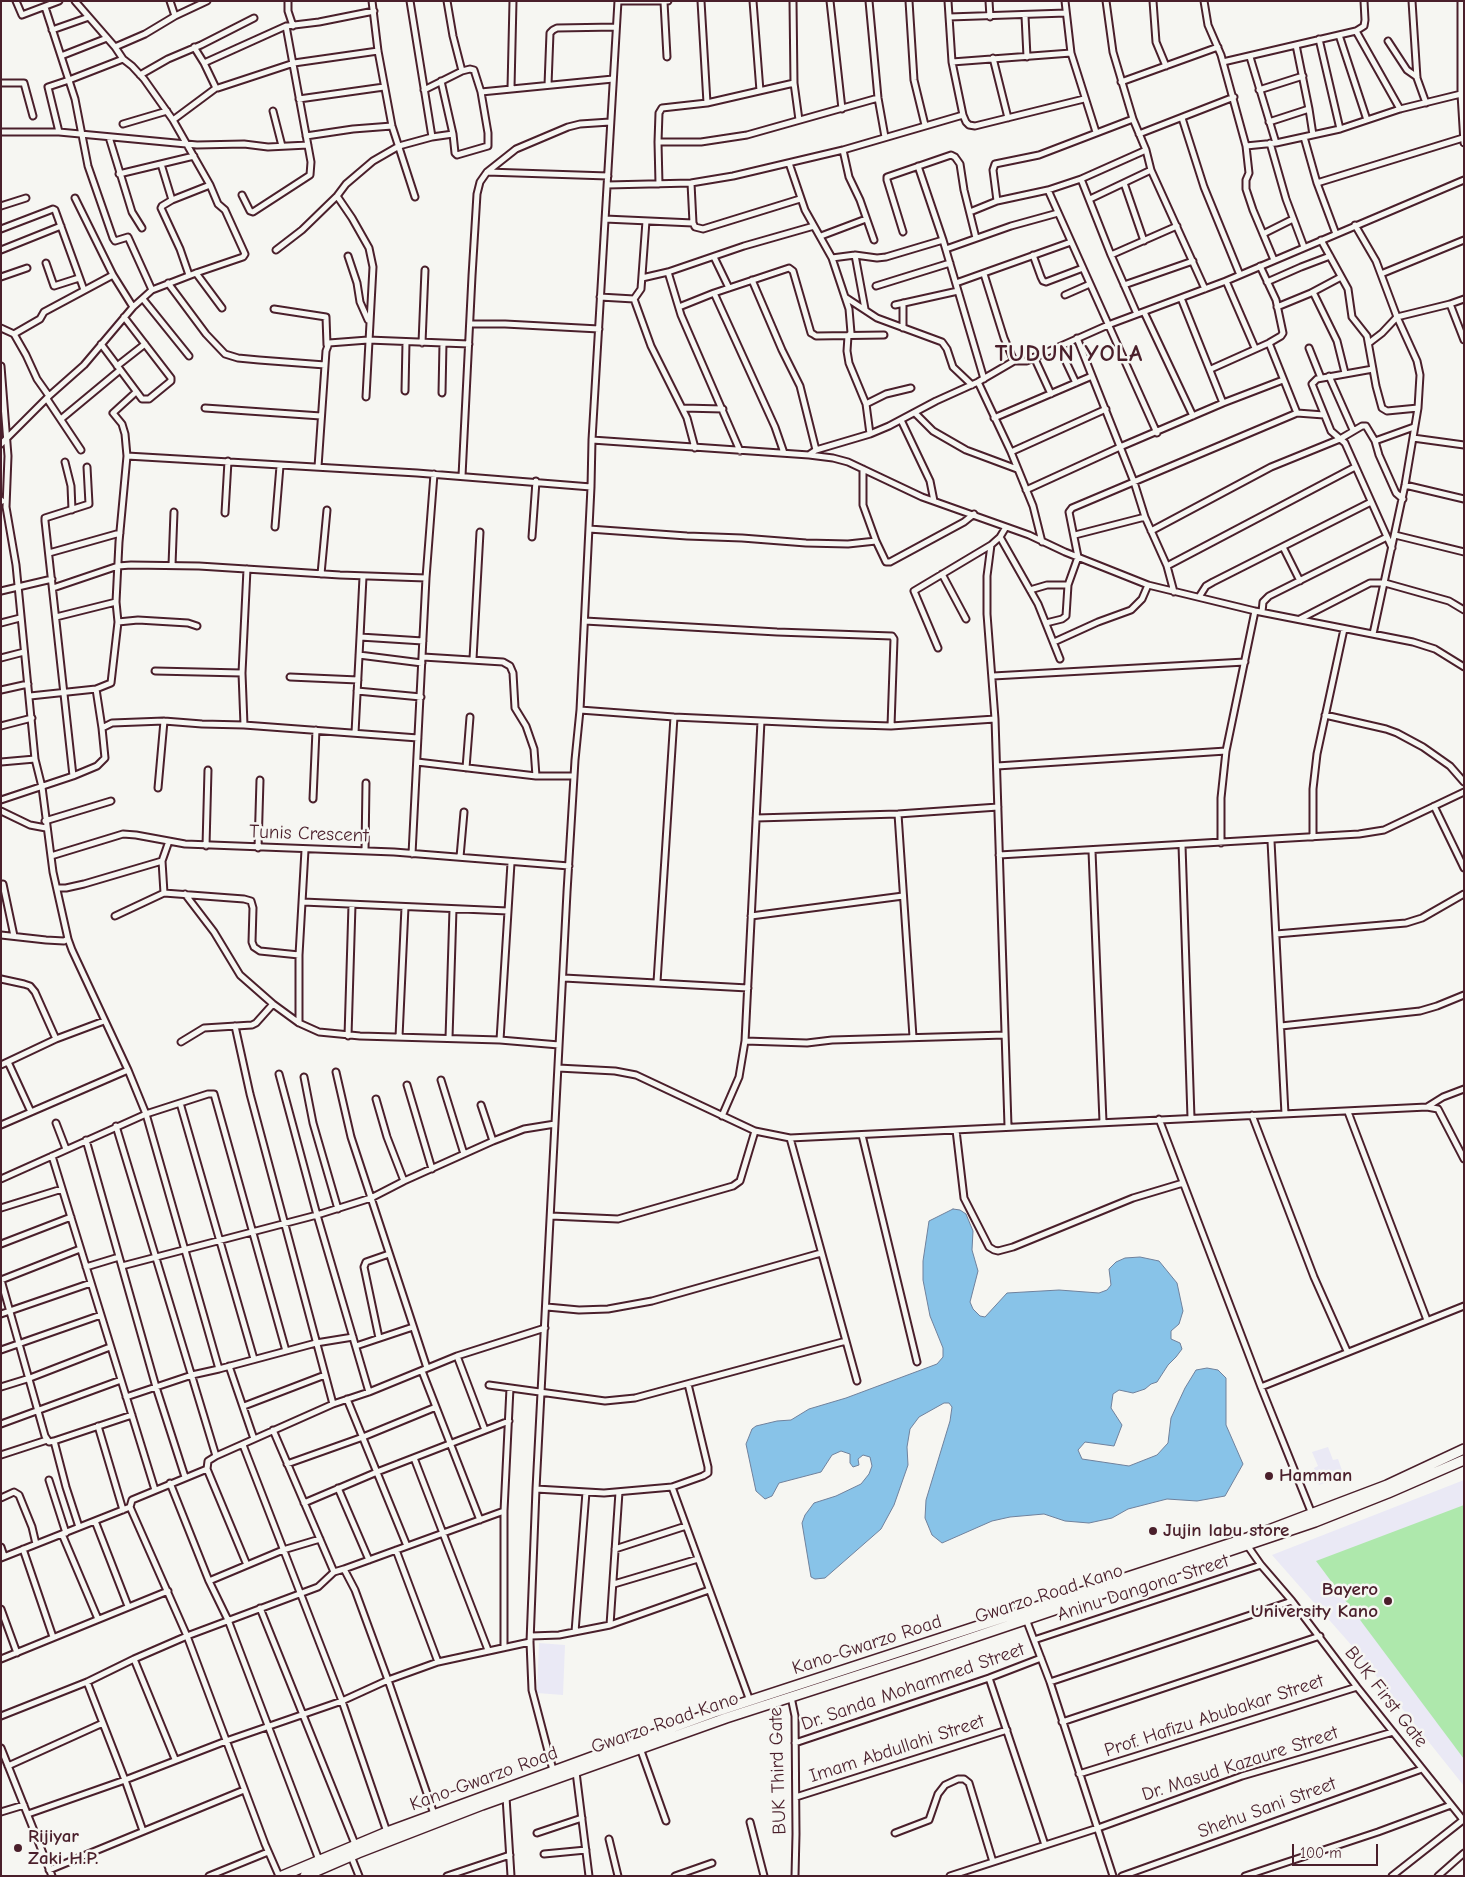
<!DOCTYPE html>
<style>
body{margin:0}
#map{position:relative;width:1465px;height:1877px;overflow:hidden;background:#f6f6f2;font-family:"Comic Neue",sans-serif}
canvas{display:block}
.frame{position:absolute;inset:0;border:2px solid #4a1f2b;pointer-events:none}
.scale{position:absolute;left:1292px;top:1844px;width:86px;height:22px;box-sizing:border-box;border:2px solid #4a1f2b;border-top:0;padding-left:6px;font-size:15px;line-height:18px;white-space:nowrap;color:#4a1f2b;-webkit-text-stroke:4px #f6f6f2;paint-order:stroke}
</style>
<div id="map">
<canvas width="1465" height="1877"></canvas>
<div class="frame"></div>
<div class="scale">100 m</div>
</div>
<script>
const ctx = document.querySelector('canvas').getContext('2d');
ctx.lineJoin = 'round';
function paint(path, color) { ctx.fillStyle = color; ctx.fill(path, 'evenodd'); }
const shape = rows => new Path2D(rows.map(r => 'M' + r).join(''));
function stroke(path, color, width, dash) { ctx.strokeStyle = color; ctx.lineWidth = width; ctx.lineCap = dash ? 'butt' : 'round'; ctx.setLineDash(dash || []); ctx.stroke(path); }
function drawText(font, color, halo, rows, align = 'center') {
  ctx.font = font + ' "Comic Neue",sans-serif'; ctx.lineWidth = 5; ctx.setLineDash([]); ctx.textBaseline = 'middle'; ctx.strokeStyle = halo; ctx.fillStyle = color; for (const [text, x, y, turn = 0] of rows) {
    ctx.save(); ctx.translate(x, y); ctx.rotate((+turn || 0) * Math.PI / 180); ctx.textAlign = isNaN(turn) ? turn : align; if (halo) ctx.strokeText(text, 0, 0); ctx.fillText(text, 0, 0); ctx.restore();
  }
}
paint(shape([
 [1328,1447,1333,1460,1338,1459,1344,1476,1319,1485,1314,1468,1318,1466,1312,1452],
 [1464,1480,1464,1786,1353,1647,1272,1555],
 [539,1643,565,1645,563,1695,537,1693]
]), '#eae9f5');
paint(shape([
 [1464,1505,1464,1759,1316,1561]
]), '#aee8ac');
const water = shape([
 [953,1209,960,1210,966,1214,973,1231,972,1250,978,1271,970,1302,973,1309,980,1316,985,1317,1007,1293,1059,1290,1099,1293,1107,1290,1111,1285,1109,1269,1116,1262,1125,1258,1140,1257,1159,1261,1177,1283,1183,1311,1179,1324,1171,1331,1171,1339,1180,1343,1182,1349,1176,1357,1168,1365,1157,1382,1151,1384,1145,1389,1133,1393,1119,1390,1113,1394,1111,1408,1122,1425,1114,1446,1085,1442,1078,1450,1082,1459,1129,1466,1157,1455,1168,1443,1171,1418,1185,1388,1196,1370,1207,1368,1218,1370,1226,1378,1226,1425,1243,1464,1225,1496,1197,1501,1167,1499,1128,1509,1112,1518,1089,1523,1065,1521,1044,1514,1010,1517,992,1521,942,1543,932,1535,925,1518,926,1500,950,1421,952,1407,949,1403,944,1403,919,1417,910,1429,907,1447,908,1465,894,1505,881,1529,825,1578,815,1579,811,1577,802,1523,805,1515,814,1503,836,1496,861,1484,869,1474,872,1466,870,1457,863,1455,858,1459,859,1465,853,1467,850,1463,850,1454,841,1451,832,1455,821,1472,779,1483,772,1496,765,1499,756,1491,746,1444,752,1429,756,1426,777,1421,791,1420,809,1409,846,1398,937,1364,943,1357,943,1348,930,1316,923,1280,923,1261,929,1221,953,1209]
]);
paint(water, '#88c3e8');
stroke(water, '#6f819c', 1);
const street = shape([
 [16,1,22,15,59,1],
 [170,1,175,16],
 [288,1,288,11,293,26],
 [372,1,378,51,392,126,415,197],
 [410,1,432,137],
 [447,1,453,36,462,71],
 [621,1,668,1],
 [701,1,707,103],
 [753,1,760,91],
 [793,1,794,83,799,120],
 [830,1,842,109],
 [869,1,878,98,885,137],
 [909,1,914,80,925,125],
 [948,1,952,62,963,115,966,122,969,125,975,126,1084,99],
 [989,1,990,17],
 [1065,1,1071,53,1096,132],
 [1106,1,1113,52,1133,119,1146,150,1151,170,1205,289],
 [1153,1,1156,42,1166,66],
 [1204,1,1208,25,1221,55,1246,146,1249,173,1246,180,1246,189,1253,210,1274,260],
 [1412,1,1417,78,1426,103],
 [1461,1,1461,94,1464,143],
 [664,2,667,57],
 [45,7,75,99,88,166,113,238,115,241,128,237,152,290],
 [1025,16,1027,57],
 [949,17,1066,13],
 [52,30,89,17],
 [1356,31,1400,109],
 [1339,35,1367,120],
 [1319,39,1340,129],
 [1388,41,1407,70,1417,77],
 [1296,45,1309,109,1313,135],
 [115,47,145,34,175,16,207,1],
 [194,47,204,63,286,26,319,22,374,11],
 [61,56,107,38],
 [1250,57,1276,143],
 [993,58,1008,118],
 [952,62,1071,53],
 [1223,62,1356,31,1364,26,1365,20,1364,1],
 [204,63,216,88,218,88,294,63,378,51],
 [140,75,168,59,201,45,254,18],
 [1121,82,1218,47],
 [1,83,24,83,33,116],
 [548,85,550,33,553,30,557,28,616,27],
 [511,88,513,1],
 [424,90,462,71,470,69,474,70,481,92,488,133,488,146,457,155,455,153,453,134,441,81],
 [1259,90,1303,76],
 [481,92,613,79],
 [299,99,384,87],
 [273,111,282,146],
 [1182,118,1204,187,1240,275],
 [173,120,216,88],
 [1269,122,1309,109],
 [123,124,167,111],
 [1,132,59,132,197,145,244,144,268,147,308,145],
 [59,132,48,87,69,80,123,59],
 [1139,134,1234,97],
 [306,136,353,129,392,126],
 [109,137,132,212,142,228],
 [1304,137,1317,183,1336,234],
 [658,142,701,142,747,135,878,98],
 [1270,143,1286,199,1304,247],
 [1246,146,1276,143,1340,129,1400,109,1461,94],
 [843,150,849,177,860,200,874,240],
 [789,163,805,210,832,258,849,309,851,333,848,336,847,351,849,363,866,404,870,434],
 [161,164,172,200,210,185],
 [918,166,943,240,984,379],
 [487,172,608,176],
 [119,174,194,156],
 [1081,179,1111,255,1137,314],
 [691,183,693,223],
 [1124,183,1144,241],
 [1317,183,1463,138],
 [659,184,658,142,659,113,662,108,707,103,794,83],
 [607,185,691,183,733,176,843,150,963,115],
 [1048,190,1157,433],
 [242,195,250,211,253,212,310,175,311,162,286,26],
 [337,196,352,218,369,248,373,267,366,397],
 [75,198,113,275,133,307],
 [1090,199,1151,170],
 [172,200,162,206,161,208,180,249,189,275],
 [997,201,993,170,995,164,1039,155,1133,119],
 [1,206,26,198],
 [970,212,997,201,1048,190,1081,179,1146,150],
 [605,219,693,223,695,227,703,229,800,199],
 [1355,225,1376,261,1397,317,1417,361,1420,375,1418,408,1405,485,1373,634],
 [1,229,48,211,53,209,55,210,84,290],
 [903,232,887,180,887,177,951,155,955,157,960,164,964,190,976,238],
 [1263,234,1293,219],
 [821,236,866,219],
 [1321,240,1348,289,1352,317,1367,336,1376,386,1382,408,1387,411,1418,408],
 [946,249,1011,226,1058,213],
 [1,250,61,226],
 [276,250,302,230,337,196,346,184,373,161,399,146,432,137,453,134],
 [855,255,865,309],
 [1033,255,1041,277,1043,281,1046,282,1083,268],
 [1111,255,1177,226],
 [348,256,357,283,360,302,368,320],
 [714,257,729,288],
 [832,258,855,255,877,258,886,257,943,240],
 [46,263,54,286,79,278],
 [668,272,681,315,740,451],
 [196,273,222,308],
 [984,274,1004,338,1014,361],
 [1381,274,1464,240],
 [1,277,27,268],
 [642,278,668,272,744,246,814,226],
 [752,280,782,350,800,386,816,450],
 [1226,281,1255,348],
 [1267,282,1301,267,1330,256],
 [168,283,206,334,225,354,238,358,259,360,325,365],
 [956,283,1071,242],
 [1124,285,1193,261],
 [876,286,950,263],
 [1313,292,1337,341,1345,373],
 [714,293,775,427,784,453],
 [1065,295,1090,284],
 [600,297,634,299],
 [845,297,877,318,942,342,947,349,953,367,972,385],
 [1181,298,1223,403],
 [143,299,189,356],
 [634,299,651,346,687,418,695,448],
 [634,299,641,289,646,221],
 [1450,304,1464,340],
 [895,305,958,291],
 [679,307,714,293,789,268,793,271,811,333,813,334,816,336,884,335],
 [1277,307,1311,293,1341,277],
 [274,309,326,317,327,345],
 [1144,312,1193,416],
 [470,324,505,324,599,329],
 [1,328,14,334,26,355,37,379,49,396],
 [903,328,903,303],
 [14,334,40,319,44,312,113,275],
 [1077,338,1134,482,1145,517,1167,566,1174,592],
 [422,343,425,270],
 [1269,343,1297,413],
 [1369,343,1382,333,1397,317,1450,304,1464,299],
 [101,344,142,399,149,399,171,381,171,378,124,317],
 [1059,347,1076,383],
 [1309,348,1321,378],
 [1034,357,1051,394],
 [1,366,8,456,6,507,16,565,35,759,42,787,53,872,68,939,72,950,128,1070],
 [117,366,145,344],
 [1211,369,1269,343,1281,336,1283,333,1276,300,1260,266],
 [1373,369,1317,379,1312,384,1331,431,1345,443,1392,548],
 [1329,376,1353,430],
 [978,382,1011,452,1033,506,1042,542],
 [405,391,406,342],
 [442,393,443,343],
 [47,399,81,450],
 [866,404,886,394,911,388],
 [205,408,321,416],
 [683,408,723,409],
 [915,413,933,431,966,450,1017,469],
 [994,418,1092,376],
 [61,419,120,370],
 [901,420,930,481,934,501],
 [1413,438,1464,445],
 [592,440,809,455,833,458,848,462,922,497,1029,535,1065,552,1148,585,1255,611,1413,642,1435,649,1464,667],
 [1375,441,1414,427],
 [1,444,49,396,84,365,133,307,152,290,196,273,243,257,245,254,225,210,218,204,210,185,173,120,144,79,132,66,123,59,115,47,75,1],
 [1011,452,1106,409],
 [810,454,816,450,870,434,889,426,936,401,978,382,1014,361,1027,361,1108,325,1226,281,1464,180],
 [127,456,125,434,122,424,113,413,136,392],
 [65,462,71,486,72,510],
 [318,467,326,351,329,343,368,340,469,344],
 [863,469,863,505,876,541,886,562,890,562,964,522,974,514],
 [462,476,472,276,477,194,480,182,487,172,516,149,568,127,580,124,610,122],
 [1405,485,1464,499],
 [1026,490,1120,447,1223,403,1283,380],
 [1,500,2,501],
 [225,513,228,461],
 [275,527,280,466],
 [589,529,687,536,742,538,806,543,848,544,876,541],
 [1151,531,1271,467,1340,439,1362,426,1366,426,1375,441,1379,455,1396,493,1403,499],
 [1075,535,1145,517],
 [1395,535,1464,552],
 [532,537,536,481],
 [1000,537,1038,604,1060,659],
 [991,545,987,576,987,614,995,719,1008,1126],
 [1283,547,1300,581],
 [49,553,120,533],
 [172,565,174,512],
 [1167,566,1355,467],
 [321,574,327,510],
 [942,574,966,619],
 [53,588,118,566,131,565,199,566,340,575,426,578],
 [1030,590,1047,585,1068,585],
 [1,591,52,579],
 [1199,597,1206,586,1213,582,1371,502],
 [1262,612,1263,602,1269,596,1387,537],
 [56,617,116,602],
 [1300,619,1370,583,1385,583,1449,601,1464,610],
 [585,621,777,632,892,636,894,639,891,726],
 [118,622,116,602,119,542,127,456,417,473,591,487],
 [1,623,20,618],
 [1046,623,1062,619,1066,616,1068,585,1078,557,1069,512,1072,508,1297,413,1324,415],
 [360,637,363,577],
 [1054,642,1098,622,1131,610,1142,599,1148,585],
 [938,648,914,591,991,545,1000,537,1006,527],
 [359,655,422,663],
 [423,657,503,662,510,666,513,673,515,708,526,726,534,749,536,776],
 [1,658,24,652],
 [473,659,480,532],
 [155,671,242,673],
 [993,676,1245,662],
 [290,677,358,680],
 [96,689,111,683,118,622,138,620,188,623,197,626],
 [1,690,28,684],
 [357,691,421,697],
 [30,696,96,689,102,728],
 [580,710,674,717,827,724,891,726,995,719],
 [1325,715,1386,729,1397,733,1423,747,1450,766,1464,782],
 [244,725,242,673,247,569],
 [1,726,32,718],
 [355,733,360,637,423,641],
 [1,762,35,759],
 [417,762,536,776,574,776],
 [997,766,1226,751],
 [466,768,470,717],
 [73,776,45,521,45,518,89,504,87,467],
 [158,788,164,721],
 [313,799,316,730],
 [1,800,73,776,97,766,105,758,102,728,112,723,164,721,202,724,244,725,418,738],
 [1434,806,1464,868],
 [1,811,30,825,46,828],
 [898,814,913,1037],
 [756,818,898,814,998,807],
 [45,821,111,801],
 [1313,837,1313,789,1317,754,1344,629],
 [1271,841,1285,1114],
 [1221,843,1221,798,1226,751,1255,611],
 [1182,845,1191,1118],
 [206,846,208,770],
 [258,848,260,780],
 [365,851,366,783],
 [1092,851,1103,1122],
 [412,854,426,578,434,474],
 [999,855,1359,834,1384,830,1464,792],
 [51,856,123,834,136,835,185,844,394,852,569,866],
 [460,857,464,812],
 [3,884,14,936],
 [57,888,66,888,84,884,162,861],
 [164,893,162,861,169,841],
 [185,894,214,932,240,975,273,1004,299,1023,319,1032,360,1036,500,1040,559,1045],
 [303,902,508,911],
 [115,916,164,893,244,899,251,901,253,908,252,942,254,947,260,951,299,955],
 [751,916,903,896],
 [1276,934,1406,923,1422,918,1464,894],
 [1,935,46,940,64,941,68,939],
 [564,978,748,988],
 [1,979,24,984,30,986,35,992,56,1039],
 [657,982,674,717],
 [299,1023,299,955,305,850],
 [235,1026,250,1094,333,1404],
 [1281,1026,1420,1011,1437,1006,1464,995],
 [348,1036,352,905],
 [399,1037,405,907],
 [449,1038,453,909],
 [500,1040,511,863],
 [745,1041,807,1043,832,1040,1005,1035],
 [181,1042,204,1028,252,1025,256,1023,273,1004],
 [8,1062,31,1112],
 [1,1065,56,1039,104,1021],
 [558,1068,615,1071,636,1075,755,1131,790,1138,1427,1107,1438,1109,1464,1159],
 [336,1072,351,1137,427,1368],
 [279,1074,317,1215,369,1392],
 [304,1077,313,1123,338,1209],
 [441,1080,464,1154],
 [407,1085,432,1169],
 [376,1099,387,1137,404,1181],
 [180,1103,254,1359],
 [481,1105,493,1141],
 [1427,1107,1443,1097,1464,1089],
 [1348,1112,1427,1320],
 [1252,1115,1314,1277,1347,1351],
 [722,1116,739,1077,745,1041,761,721],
 [1159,1119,1261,1387,1312,1514],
 [56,1123,66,1149],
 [1,1125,128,1070,146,1114,219,1369,192,1375,126,1397],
 [116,1126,216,1456],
 [956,1130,964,1198,989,1247,994,1250,998,1251,1013,1247,1133,1198,1183,1183],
 [862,1135,917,1362],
 [790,1138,857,1381],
 [86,1140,156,1387,185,1477],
 [52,1156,155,1490],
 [1,1179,146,1114,208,1094,214,1094,286,1351],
 [1,1208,62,1189],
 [551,1216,618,1219,733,1186,740,1181,755,1131],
 [1,1244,71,1217],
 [122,1266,317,1215,371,1198,404,1181,493,1141,524,1129,555,1124],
 [86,1267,119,1257],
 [1,1280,45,1436,49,1442,54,1441,66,1487,79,1527],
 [1,1280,80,1249],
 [547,1307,579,1310,608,1309,652,1301,821,1253],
 [1,1314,91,1283],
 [379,1338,364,1267,366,1262,389,1254],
 [356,1346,413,1327],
 [1,1350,101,1315],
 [457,1356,485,1430],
 [229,1366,254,1439],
 [219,1369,316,1343,353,1337],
 [422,1371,480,1520],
 [489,1385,605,1401,635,1398,846,1341],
 [1,1387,30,1378,110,1347],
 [1261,1387,1464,1306],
 [347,1399,407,1546],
 [244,1406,325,1375],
 [1,1424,121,1380],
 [98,1426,123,1510],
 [273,1430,334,1572],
 [54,1441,132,1415],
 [243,1445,342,1701,387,1832],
 [1,1455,47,1440],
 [414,1458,488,1650],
 [287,1464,363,1437,436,1407],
 [207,1469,247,1565],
 [49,1480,66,1533],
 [170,1483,209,1581,228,1620,319,1860],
 [672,1487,750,1701],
 [338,1488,369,1560],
 [536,1489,604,1493,672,1487,703,1476,708,1473,708,1467,688,1384],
 [1,1498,14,1492,19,1495,32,1527,36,1544],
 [304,1503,377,1472,509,1421],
 [95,1521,128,1606],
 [62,1534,98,1619],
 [1247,1545,1261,1565,1292,1601,1357,1687,1464,1821],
 [1,1547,4,1556],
 [23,1549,53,1637],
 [615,1549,686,1526],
 [396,1550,438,1662],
 [1,1558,130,1507],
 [344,1569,504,1511],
 [209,1581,283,1550,320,1539],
 [614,1584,698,1559],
 [260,1608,355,1844],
 [1,1609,17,1653],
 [1026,1619,1050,1682,1113,1876],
 [610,1625,619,1492],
 [575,1632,586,1492],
 [531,1636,559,1635,610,1625,709,1590],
 [1034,1640,1261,1565],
 [504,1647,504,1511,510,1388],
 [1,1659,168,1591],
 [134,1659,175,1759],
 [989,1678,1045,1845],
 [87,1682,125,1780,143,1831],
 [1050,1682,1292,1601],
 [791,1697,795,1716,796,1834,795,1876],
 [1,1716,87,1682,134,1659,187,1636,318,1587,334,1572,344,1569,355,1590,388,1680,434,1814],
 [1062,1722,1320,1636],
 [795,1743,989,1678,1041,1658],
 [1,1748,52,1876],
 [640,1748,666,1821],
 [8,1766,103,1723],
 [553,1770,532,1690,530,1642,536,1489,567,892,575,760,580,710,591,487,592,440,618,1],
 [576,1772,589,1876],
 [1079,1774,1357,1687],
 [506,1797,511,1876],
 [796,1797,1007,1730],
 [1,1812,24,1805],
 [28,1814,125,1780,226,1741,342,1701,388,1680,438,1662,530,1642],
 [750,1822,764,1876],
 [537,1833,582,1818],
 [895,1833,929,1820,938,1794,945,1785,958,1779,964,1779,969,1783,993,1862],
 [609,1839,618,1876],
 [544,1854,586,1850],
 [351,1856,359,1876],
 [49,1870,244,1790],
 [209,1876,268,1852],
 [279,1876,265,1844,187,1636,130,1507,132,1500,207,1469,208,1461,216,1456,333,1404,369,1392,457,1356,545,1328],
 [447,1876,510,1855],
 [675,1876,712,1863],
 [950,1876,1098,1828,1242,1776,1393,1732],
 [1122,1876,1422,1769],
 [1245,1876,1378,1832,1451,1805],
 [1392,1876,1463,1820],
 [1438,1876,1464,1853]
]);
const primary = shape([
 [282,1876,387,1832,712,1713,1250,1537,1387,1485,1464,1449],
 [305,1876,358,1853,482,1805,726,1718,918,1656,1315,1522,1388,1493,1464,1460]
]);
stroke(street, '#4a1f2b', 9);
stroke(primary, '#4a1f2b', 12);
stroke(street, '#f6f6f2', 5);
stroke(primary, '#f6f6f2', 9);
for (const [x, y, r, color] of [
 [1269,1476,5,"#4a1f2b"],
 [1153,1531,5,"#4a1f2b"],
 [1388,1601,5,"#4a1f2b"],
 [18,1848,5,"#4a1f2b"]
]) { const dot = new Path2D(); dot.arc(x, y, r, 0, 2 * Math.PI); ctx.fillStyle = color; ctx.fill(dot); stroke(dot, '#f6f6f2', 2); }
drawText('19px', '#4a1f2b', '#f6f6f2', [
 ["Tunis Crescent",309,834,2],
 ["Aninu Dangona Street",1143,1588,-18],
 ["Gwarzo Road Kano",1049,1594,-18],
 ["Kano-Gwarzo Road",867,1645,-18],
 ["Dr. Sanda Mohammed Street",913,1687,-19],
 ["BUK First Gate",1386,1697,52],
 ["Prof. Hafizu Abubakar Street",1214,1716,-18],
 ["Gwarzo Road Kano",665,1723,-19],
 ["Imam Abdullahi Street",897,1749,-18],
 ["Dr. Masud Kazaure Street",1240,1764,-18],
 ["BUK Third Gate",778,1771,-92],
 ["Kano-Gwarzo Road",484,1779,-20],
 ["Shehu Sani Street",1267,1808,-20]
]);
drawText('bold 19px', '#4a1f2b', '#f6f6f2', [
 ["Hamman",1279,1476],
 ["Jujin labu store",1163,1531],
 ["Bayero",1378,1590,"right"],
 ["University Kano",1378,1612,"right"],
 ["Rijiyar",28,1837],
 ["Zaki H.P.",28,1859]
], 'left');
ctx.letterSpacing = '1px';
drawText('bold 24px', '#4a1f2b', '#f6f6f2', [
 ["TUDUN YOLA",1069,354]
]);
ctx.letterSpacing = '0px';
</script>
